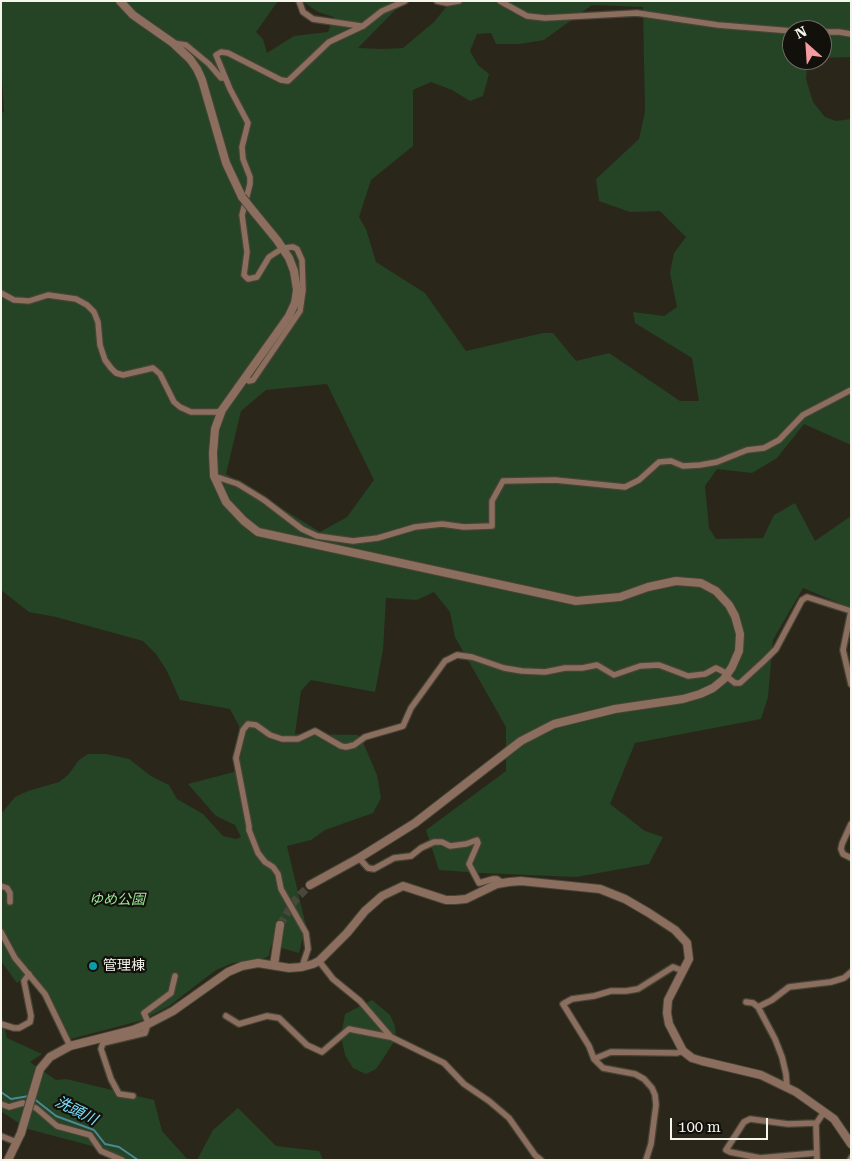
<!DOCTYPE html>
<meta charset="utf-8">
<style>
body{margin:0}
#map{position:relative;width:852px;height:1161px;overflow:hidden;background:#2a271a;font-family:"Roboto Serif",serif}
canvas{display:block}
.frame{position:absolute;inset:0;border:2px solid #f6f5ec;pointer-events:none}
.north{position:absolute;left:782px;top:20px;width:50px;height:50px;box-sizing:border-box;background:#11100a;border:1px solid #6d6c64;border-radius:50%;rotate:334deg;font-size:14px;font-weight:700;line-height:20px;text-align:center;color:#f6f5ec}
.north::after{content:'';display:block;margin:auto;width:18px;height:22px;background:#f49aa0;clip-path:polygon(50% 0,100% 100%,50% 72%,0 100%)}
.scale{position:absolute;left:670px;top:1118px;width:98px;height:22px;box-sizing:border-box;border:2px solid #f6f5ec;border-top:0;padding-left:6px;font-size:15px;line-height:18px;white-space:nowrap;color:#f6f5ec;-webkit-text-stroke:4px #11100a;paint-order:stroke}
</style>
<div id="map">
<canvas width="852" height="1161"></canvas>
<div class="frame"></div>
<div class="north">N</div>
<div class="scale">100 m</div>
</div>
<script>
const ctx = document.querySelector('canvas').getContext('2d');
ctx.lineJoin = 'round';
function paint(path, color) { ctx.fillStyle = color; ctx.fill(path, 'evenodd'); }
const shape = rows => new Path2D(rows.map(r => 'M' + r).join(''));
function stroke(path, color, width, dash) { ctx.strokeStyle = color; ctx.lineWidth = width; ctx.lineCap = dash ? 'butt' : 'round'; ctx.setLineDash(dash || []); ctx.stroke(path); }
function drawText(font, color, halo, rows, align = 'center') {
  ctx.font = font + ' "Roboto Serif","Noto Sans JP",serif'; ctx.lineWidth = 4.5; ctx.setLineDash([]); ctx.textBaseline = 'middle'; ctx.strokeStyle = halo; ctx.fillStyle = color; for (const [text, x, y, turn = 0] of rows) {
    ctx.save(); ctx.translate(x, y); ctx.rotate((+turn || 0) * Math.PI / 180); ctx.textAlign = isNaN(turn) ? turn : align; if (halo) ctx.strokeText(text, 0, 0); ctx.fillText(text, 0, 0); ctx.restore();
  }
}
paint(shape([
 [1,1,278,1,256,32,263,39,267,53,294,36,328,32,334,17,318,12,302,1,404,1,358,48,383,49,403,48,434,22,451,1,851,1,851,57,822,58,822,30,792,30,792,60,816,60,807,66,806,79,813,102,825,117,836,121,851,119,851,445,804,424,777,458,752,473,717,469,705,486,709,528,716,539,763,538,774,515,795,503,815,541,851,516,851,608,803,588,773,640,768,697,761,719,635,743,610,804,645,831,663,837,649,864,576,877,481,873,439,870,426,830,506,771,506,727,455,637,450,612,434,592,417,600,386,598,383,650,375,692,311,680,301,691,295,734,358,735,362,740,377,775,381,798,373,813,325,830,311,840,287,846,306,926,299,953,271,945,269,956,263,959,233,963,216,970,169,1006,143,1020,63,1041,42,995,25,976,17,983,1,961,1,814,15,797,28,791,59,782,68,775,79,760,88,754,106,754,129,759,151,776,169,785,177,799,203,814,223,836,236,839,241,837,235,825,216,816,188,784,234,772,242,752,239,726,230,709,180,700,167,671,156,654,143,641,56,617,29,612,1,590,1,113,4,112,1,60],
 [592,5,643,7,645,112,639,139,596,179,599,201,630,212,660,211,686,237,674,253,670,273,677,307,664,316,633,312,635,323,692,358,699,401,680,401,609,353,576,361,553,333,543,333,466,351,425,293,376,262,366,229,359,217,371,180,413,146,413,90,431,82,452,90,470,101,483,96,489,74,478,65,470,51,477,34,491,33,496,44,520,44,544,40],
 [327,384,374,480,347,517,320,532,226,474,241,411,266,390],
 [372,1000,390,1015,395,1026,396,1039,376,1069,366,1074,353,1068,345,1055,341,1036,345,1014],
 [1,1012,7,1038,42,1054,30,1062,56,1080,66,1079,154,1100,162,1131,188,1160,128,1160,92,1146,28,1129,2,1112],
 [238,1108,276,1146,319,1151,323,1160,197,1160,213,1130]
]), '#254325');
stroke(shape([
 [1,1092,11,1099,29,1096],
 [33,1098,56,1116,94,1130,105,1144,119,1147,138,1160]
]), '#4a8994', 2);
stroke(shape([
 [280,925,295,900,310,885]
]), '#49463a', 8, [8, 4]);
const minor = shape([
 [299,1,303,12,313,19,361,26],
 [437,1,447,3,459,1],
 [500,1,527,16,545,18,637,13,718,25,792,31],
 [822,32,839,32,851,34],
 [173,43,186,45,209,64,221,78,225,78],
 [1,293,14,300,29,301,48,295,76,299,87,305,94,312,98,322,100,345,105,360,111,368,116,373,123,375,153,368,160,374,174,402,180,407,191,412,217,412,222,410],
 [245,378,249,381,253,380,300,311,303,290,302,260,297,249,293,247,283,248,269,257,257,277,248,279,244,275,247,252,242,215,250,184,250,177,243,159,242,147,248,123,230,89,216,55,221,52,228,53,281,80,288,81,329,42,363,26,382,11,405,1],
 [214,476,238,484,264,500,302,529,317,536,353,541,378,538,415,527,442,524,464,527,492,526,492,501,503,481,555,480,625,487,639,480,659,462,671,461,683,466,700,465,717,462,747,450,764,448,779,440,803,415,851,390],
 [726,676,735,683,740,683,764,661,776,649,802,600,807,597,851,611,843,650,851,684],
 [851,824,842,844,841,849,843,854,851,858],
 [359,858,368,868,374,869,394,858,411,856,421,848,434,842,442,842,450,846,466,844,477,840,478,843,469,864,479,883,493,879,497,879,503,883],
 [1,886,7,888,10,893,10,902],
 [1,932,15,958,45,994,70,1046],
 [319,961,333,979,360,1001,391,1037,444,1063,464,1084,489,1101,509,1118,535,1155,541,1160],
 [302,967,308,949,306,933,281,889,278,874,273,867,265,862,258,853,249,830,249,826,236,758,243,730,248,724,256,725,270,735,282,739,298,739,315,731,341,746,346,747,354,745,365,737,403,726,411,708,445,661,457,655,472,657,504,668,522,671,545,672,565,668,582,668,597,665,614,675,640,666,659,665,688,676,705,674,716,668,728,674],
 [746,1002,753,1003,758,1007,775,1039,782,1057,786,1074,787,1088],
 [758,1007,772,1000,789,987,831,982,844,978,851,972],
 [226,1016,239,1024,267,1016,279,1018,307,1045,322,1052,349,1029,390,1037],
 [1,1024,14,1028,19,1028,30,1022,31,1016,24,981,29,974],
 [149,1024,144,1013,171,993,175,976],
 [683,1051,677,1053,611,1052,594,1059,589,1046,563,1004,572,999,594,996,611,991,626,991,638,989,673,967,683,971],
 [594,1059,603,1068,635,1074,644,1079,652,1088,655,1095,656,1105,651,1144,646,1160],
 [133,1096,119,1094,111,1079,101,1049,103,1043,145,1033,148,1024],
 [1,1104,9,1107,23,1103,36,1108,57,1126,90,1135,101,1151,122,1160],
 [1,1136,16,1142],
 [816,1153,760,1158,730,1152,726,1150,744,1122,750,1119,788,1124,816,1123],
 [817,1160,816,1124,824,1112],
 [850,1160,851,1158]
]);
const tertiary = shape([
 [120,1,133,15,173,43,190,59,197,69,202,80,226,163,242,197],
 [254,212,277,240,289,258,294,271,297,290,295,303,289,316,222,410,215,429,213,453,214,476,226,502,244,521,258,532,576,601,620,597,648,587,676,581,701,583,716,591,729,605,735,616,740,634,739,651,732,667,724,679,713,688,700,694,683,699,615,709,554,724,521,741,415,823,359,858,310,885],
 [274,965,280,925],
 [50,1057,70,1046,133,1030,148,1024,173,1011,228,972,242,966,258,963,289,968,302,967,313,964,319,961,347,933,365,911,382,896,403,886,446,900,455,900,466,899,497,884,509,882,521,881,600,889,625,899,649,913,675,930,687,943,689,959,668,1000,667,1013,669,1024,683,1051,692,1058,702,1061,761,1075,796,1092,834,1119,851,1144],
 [8,1160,21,1133]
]);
stroke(minor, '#474437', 8);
stroke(tertiary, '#474437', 10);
stroke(minor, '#8b6e5d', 5.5);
stroke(tertiary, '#8b6e5d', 8);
const tertiaryBridge = shape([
 [242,197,254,212],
 [21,1133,40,1069,50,1057]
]);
stroke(tertiaryBridge, '#474437', 10, []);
stroke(tertiaryBridge, '#8b6e5d', 8);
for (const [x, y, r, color] of [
 [93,966,5,"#0f9aa8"]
]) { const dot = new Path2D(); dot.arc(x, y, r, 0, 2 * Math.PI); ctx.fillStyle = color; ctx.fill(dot); stroke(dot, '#11100a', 2); }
drawText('italic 14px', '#9be89b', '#11100a', [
 ["ゆめ公園",117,900]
]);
drawText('14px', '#f6f5ec', '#11100a', [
 ["管理棟",103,966]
], 'left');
drawText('italic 15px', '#7ce2ff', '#11100a', [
 ["洗頭川",76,1111,27]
]);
</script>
